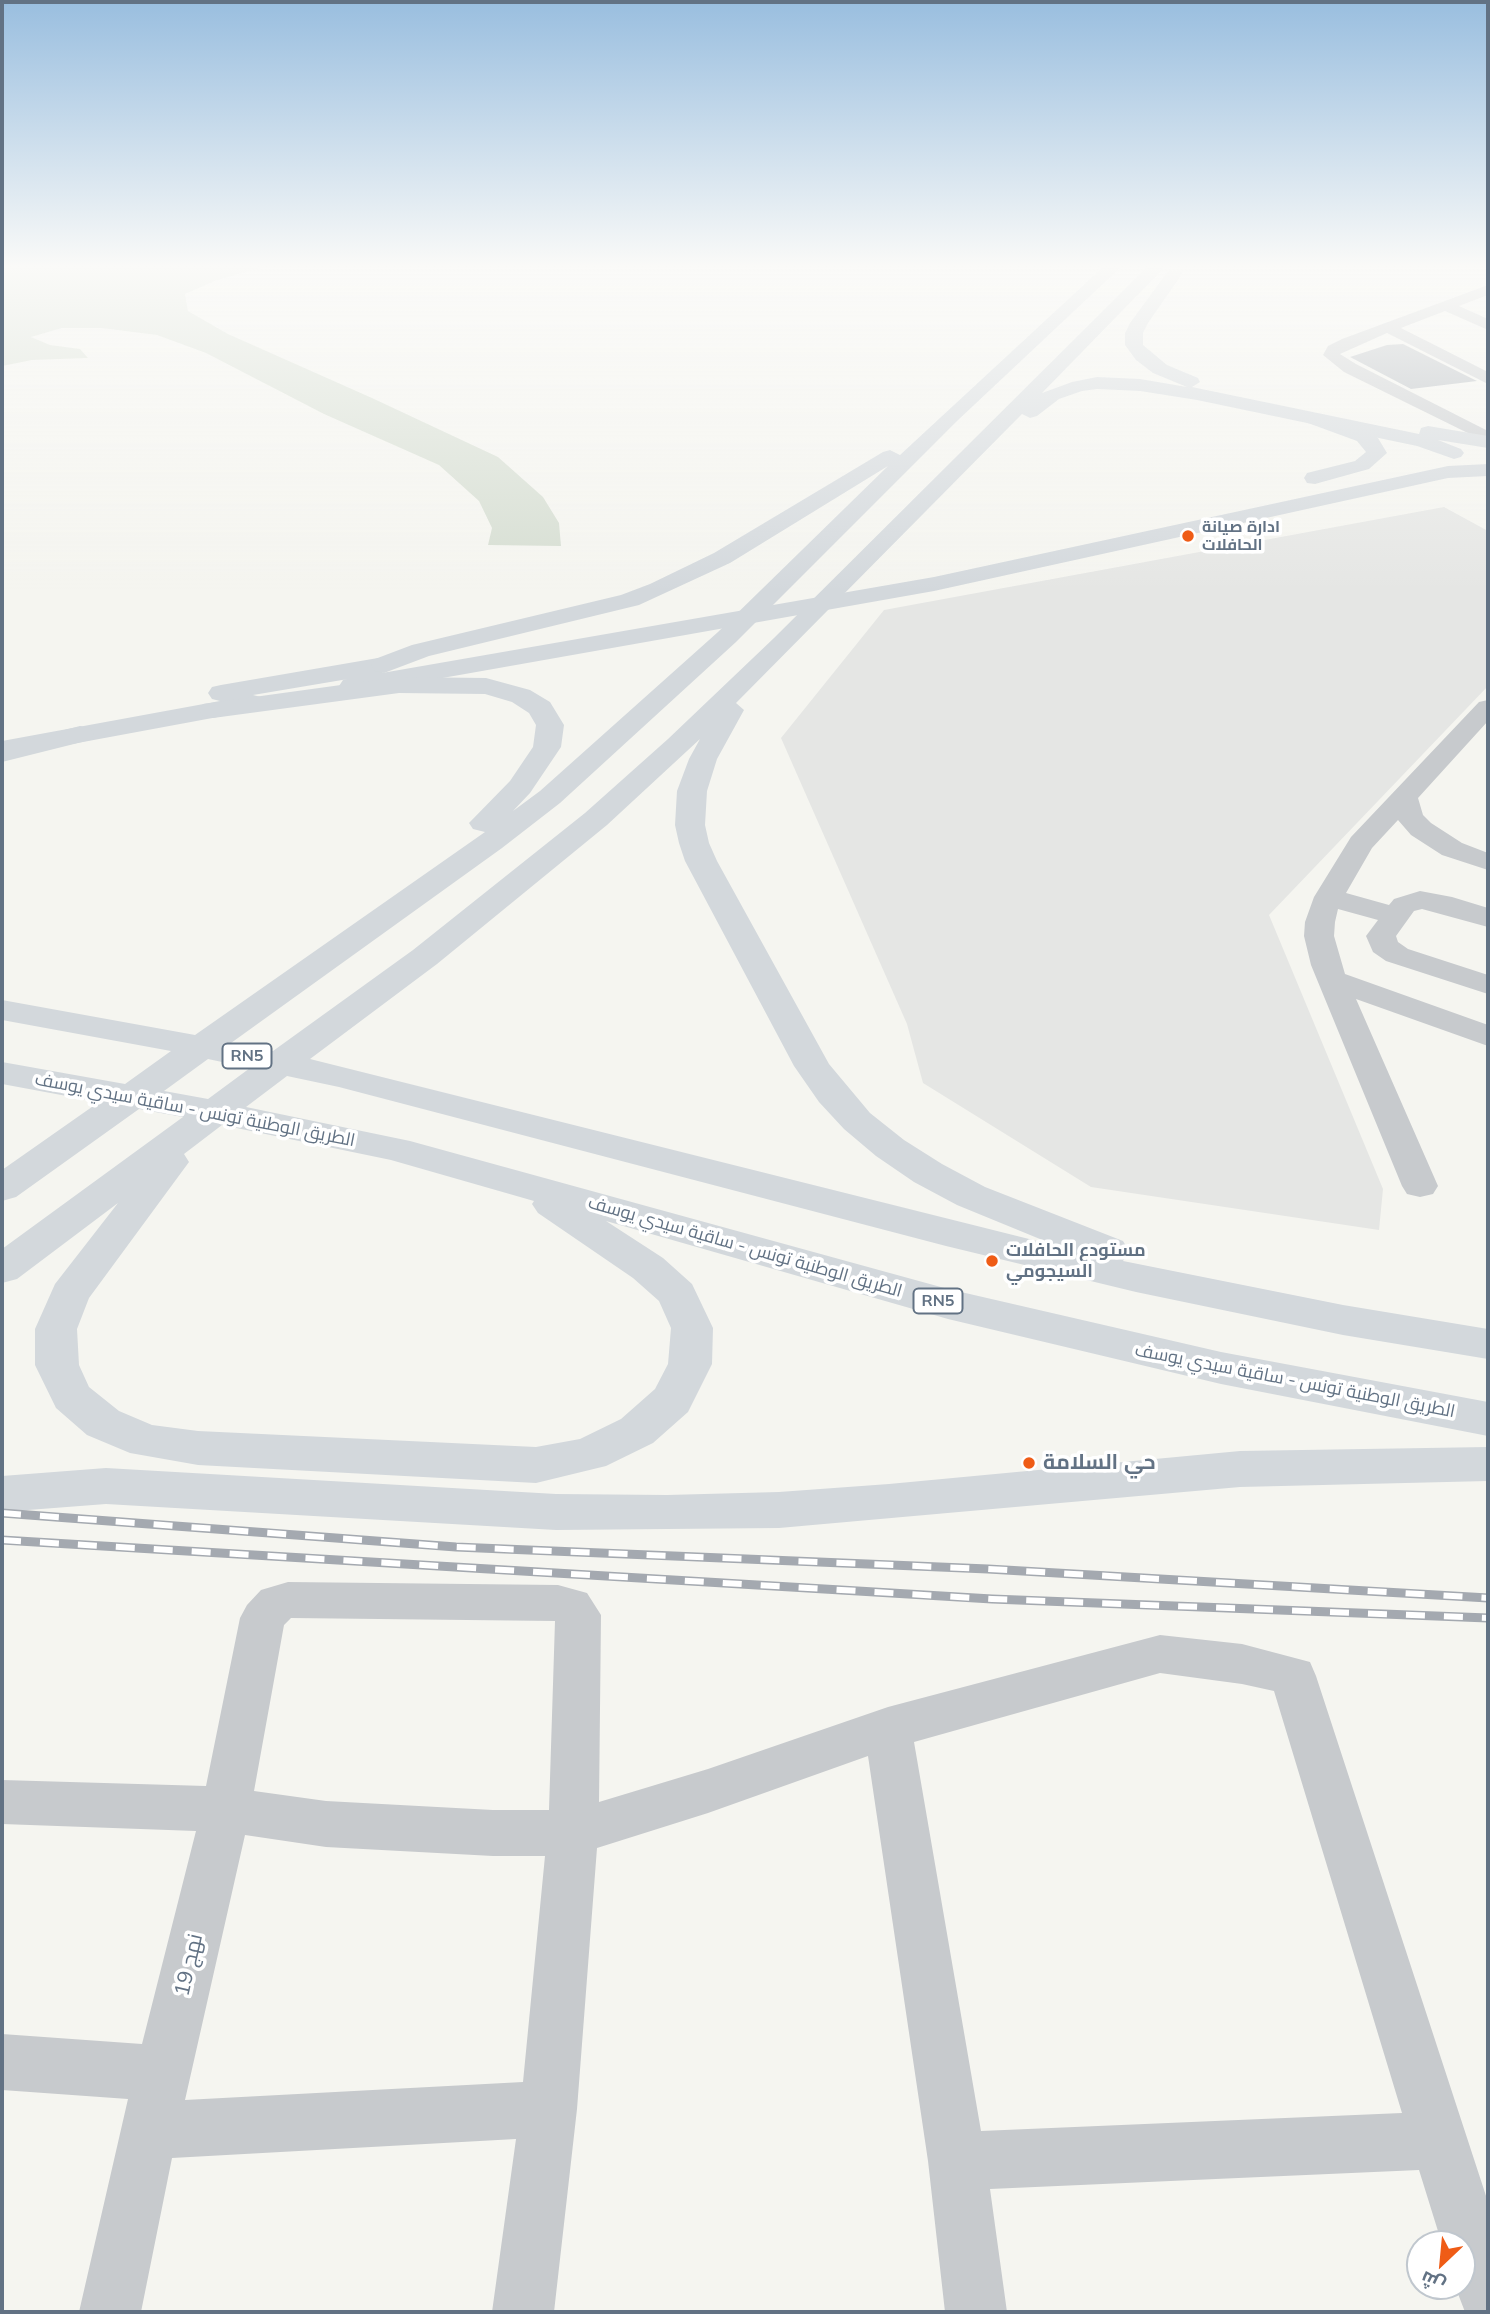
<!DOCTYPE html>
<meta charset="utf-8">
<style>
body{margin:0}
#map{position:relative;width:1490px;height:2314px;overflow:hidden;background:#f5f5f0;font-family:Mulish,Cairo,sans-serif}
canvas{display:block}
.frame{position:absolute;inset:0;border:4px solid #627284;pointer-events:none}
.north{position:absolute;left:1406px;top:2230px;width:70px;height:70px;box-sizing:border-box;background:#fff;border:2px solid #c0c7ce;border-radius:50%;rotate:206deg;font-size:19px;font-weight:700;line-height:28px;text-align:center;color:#627284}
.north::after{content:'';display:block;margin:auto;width:24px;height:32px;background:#ef5c16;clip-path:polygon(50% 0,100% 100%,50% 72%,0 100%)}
</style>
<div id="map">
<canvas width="1490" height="2314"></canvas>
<div class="frame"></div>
<div class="north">ش</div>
</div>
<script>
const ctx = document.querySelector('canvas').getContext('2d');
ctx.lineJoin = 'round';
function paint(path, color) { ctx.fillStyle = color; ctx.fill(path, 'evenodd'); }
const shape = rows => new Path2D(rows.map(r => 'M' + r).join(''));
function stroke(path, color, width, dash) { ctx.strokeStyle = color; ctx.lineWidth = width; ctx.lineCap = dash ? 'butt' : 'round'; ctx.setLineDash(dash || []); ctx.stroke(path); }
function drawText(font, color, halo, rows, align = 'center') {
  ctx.font = font + ' Mulish,Cairo,sans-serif'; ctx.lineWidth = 7; ctx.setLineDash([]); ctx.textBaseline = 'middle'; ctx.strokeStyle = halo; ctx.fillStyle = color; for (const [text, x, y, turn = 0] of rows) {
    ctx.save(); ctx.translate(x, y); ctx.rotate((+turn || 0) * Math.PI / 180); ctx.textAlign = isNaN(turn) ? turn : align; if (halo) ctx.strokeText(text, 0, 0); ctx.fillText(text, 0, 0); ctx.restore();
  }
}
paint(shape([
 [1444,507,1488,531,1488,686,1269,915,1383,1189,1379,1230,1091,1187,923,1083,907,1024,781,738,884,610]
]), '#e5e6e4');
paint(shape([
 [2,268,260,268,217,280,185,294,188,311,228,334,372,398,498,457,543,497,559,523,561,546,488,545,492,528,479,501,439,465,324,414,206,353,157,335,101,328,62,328,31,337,50,345,80,349,88,358,32,360,2,366]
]), '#d5ddd1');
paint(shape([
 [1403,344,1477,381,1411,389,1350,357,1387,345]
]), '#b1b7bd');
paint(shape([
 [1488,285,1488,295,1459,306,1488,319,1488,330,1445,311,1401,328,1488,372,1488,384,1387,333,1340,354,1356,364,1488,431,1488,443,1344,372,1323,355,1328,346,1342,339,1488,285],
 [1488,700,1488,721,1418,798,1423,815,1431,823,1462,843,1488,853,1488,870,1442,855,1411,835,1398,820,1372,848,1346,893,1389,905,1394,899,1420,891,1452,897,1488,908,1488,927,1422,909,1414,911,1396,936,1398,942,1408,949,1488,975,1488,994,1386,961,1373,952,1366,936,1378,920,1338,909,1335,922,1334,936,1345,974,1488,1025,1488,1046,1356,999,1438,1186,1433,1194,1420,1197,1407,1194,1402,1186,1311,965,1304,936,1305,922,1314,897,1351,837,1479,702,1488,700],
 [288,1582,558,1585,587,1593,601,1615,599,1802,708,1769,888,1707,1160,1635,1242,1644,1310,1662,1316,1676,1488,2202,1488,2312,1465,2312,1455,2286,1462,2286,1462,2244,1442,2244,1419,2170,990,2189,1007,2312,945,2312,928,2161,868,1756,708,1813,597,1848,577,2109,554,2312,492,2312,516,2139,172,2158,141,2312,79,2312,128,2099,2,2090,2,2034,142,2044,196,1831,2,1824,2,1780,206,1786,240,1618,247,1605,261,1590,288,1582],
 [291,1618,555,1621,549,1810,493,1810,326,1801,254,1791,284,1625,291,1618],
 [1160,1673,1242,1684,1274,1691,1402,2113,981,2131,914,1742,1160,1673],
 [245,1835,326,1847,493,1856,545,1856,523,2082,185,2100,245,1835]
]), '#c7cacd');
paint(shape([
 [1315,413,1371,433,1378,438,1387,453,1369,469,1315,484,1307,483,1304,478,1307,473,1355,461,1366,452,1357,441,1308,423,1305,419,1308,415,1315,413],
 [1488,464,1488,476,1448,478,934,591,352,694,343,692,339,686,343,680,348,679,253,695,261,697,265,703,261,709,2,757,2,741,220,701,212,699,208,693,212,687,221,685,378,658,387,660,391,666,382,673,934,577,1448,466,1488,464]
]), '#d3d8dc');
paint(shape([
 [1102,268,1120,268,957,421,736,642,560,803,502,848,231,1043,273,1051,413,950,585,813,668,739,774,638,1146,268,1164,268,1042,393,1072,382,1097,377,1140,379,1187,387,1153,373,1136,360,1125,345,1125,333,1130,323,1168,271,1180,271,1182,274,1148,323,1143,333,1143,345,1167,365,1198,378,1200,382,1192,387,1419,434,1421,428,1428,426,1488,436,1488,448,1438,440,1461,449,1464,453,1461,457,1454,459,1417,446,1197,400,1140,391,1097,389,1082,391,1059,399,1037,416,1030,418,1022,414,736,703,744,710,717,759,707,791,705,825,709,843,717,861,829,1064,870,1113,904,1140,942,1164,985,1187,1123,1241,1129,1251,1123,1261,1343,1305,1488,1329,1488,1359,1343,1335,1136,1292,946,1246,339,1087,287,1076,246,1107,410,1141,948,1289,1221,1352,1488,1402,1488,1436,1221,1384,948,1319,606,1221,663,1258,692,1284,713,1328,712,1364,688,1412,653,1443,606,1466,536,1483,198,1465,130,1453,87,1435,56,1408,35,1365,35,1329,55,1284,118,1203,17,1279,2,1283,2,1249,183,1117,139,1109,16,1197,2,1201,2,1170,99,1102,2,1084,2,1062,125,1084,171,1051,2,1020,2,1000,195,1035,485,832,473,829,469,823,510,781,533,747,536,725,529,713,512,702,485,694,399,693,213,718,203,716,199,710,203,704,399,677,486,678,530,690,550,702,564,725,561,747,530,793,513,811,540,791,718,632,888,466,730,563,639,605,429,656,384,673,375,671,371,665,375,659,412,645,621,595,650,584,714,553,883,452,890,450,900,455,1102,268],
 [700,739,689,759,677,791,675,825,679,843,685,861,794,1066,819,1102,844,1129,876,1156,914,1182,957,1205,1057,1246,310,1059,437,964,607,825,700,739],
 [208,1059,250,1068,208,1099,164,1091,208,1059],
 [222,1125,391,1160,534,1201,532,1204,538,1213,633,1278,659,1301,671,1328,668,1364,655,1389,621,1419,580,1439,536,1447,198,1431,152,1425,119,1411,89,1387,79,1365,77,1329,89,1298,189,1162,184,1154,222,1125],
 [80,726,90,728,94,734,90,740,2,762,2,746,80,726],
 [1488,1447,1488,1481,1240,1487,779,1528,556,1530,106,1504,2,1512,2,1476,106,1468,556,1494,667,1495,779,1492,889,1484,1240,1451,1488,1447]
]), '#d3d8dc');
const rail = shape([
 [2,1513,456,1547,988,1569,1488,1598],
 [2,1540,992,1599,1488,1618]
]);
stroke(rail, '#a4a9b0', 9);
stroke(rail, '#fff', 6, [19]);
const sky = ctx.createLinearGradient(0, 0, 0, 592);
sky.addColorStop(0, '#99bedf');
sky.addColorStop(0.45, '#fafaf8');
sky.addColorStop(1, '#fafaf800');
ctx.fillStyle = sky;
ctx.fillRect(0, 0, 1490, 592);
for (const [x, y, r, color] of [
 [1188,536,7,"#ef5c16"],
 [992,1261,7,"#ef5c16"],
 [1029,1463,7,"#ef5c16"]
]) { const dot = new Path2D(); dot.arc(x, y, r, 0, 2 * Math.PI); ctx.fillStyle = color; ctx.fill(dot); stroke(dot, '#fff', 2.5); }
drawText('bold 16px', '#627284', '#fff', [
 ["ادارة صيانة",1202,527],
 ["الحافلات",1202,545]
], 'left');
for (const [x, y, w] of [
 [247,1056,49],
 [938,1301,49]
]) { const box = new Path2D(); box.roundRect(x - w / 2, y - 12.5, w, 25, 5); ctx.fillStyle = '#fff'; ctx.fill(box); stroke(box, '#627284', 2); }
drawText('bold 16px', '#627284', null, [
 ["RN5",247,1056],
 ["RN5",938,1301]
]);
drawText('18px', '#627284', '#fff', [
 ["الطريق الوطنية تونس - ساقية سيدي يوسف",195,1110,11],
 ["الطريق الوطنية تونس - ساقية سيدي يوسف",745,1247,16],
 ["الطريق الوطنية تونس - ساقية سيدي يوسف",1295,1381,11]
]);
drawText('bold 18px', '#627284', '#fff', [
 ["مستودع الحافلات",1006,1251],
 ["السيجومي",1006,1272]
], 'left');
drawText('bold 21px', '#627284', '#fff', [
 ["حي السلامة",1043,1463]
], 'left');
drawText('21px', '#627284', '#fff', [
 ["نهج 19",189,1965,-77]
]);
</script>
